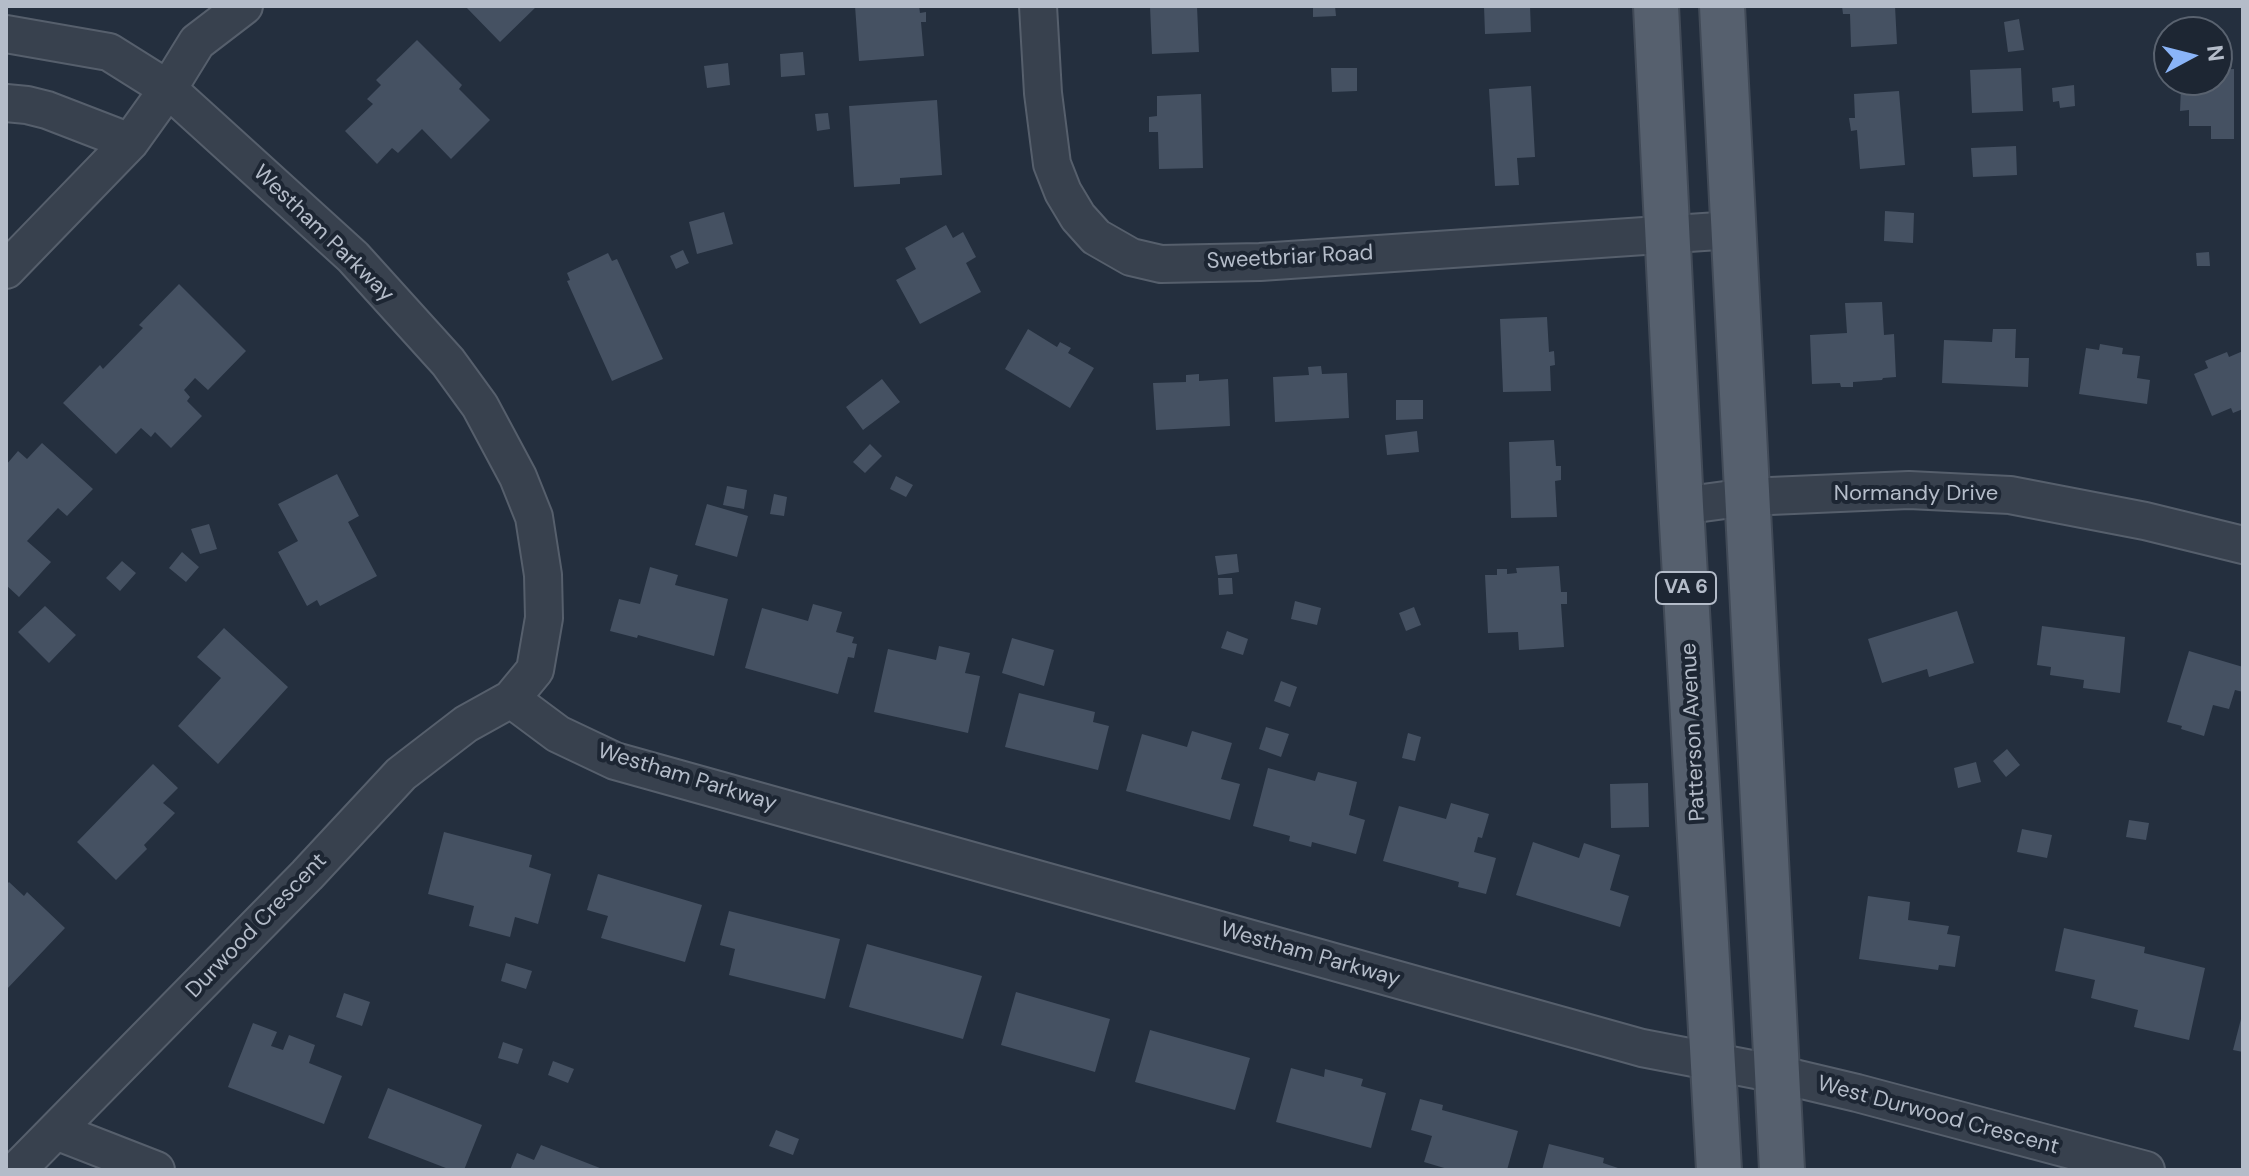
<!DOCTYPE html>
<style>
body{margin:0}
#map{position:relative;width:2249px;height:1176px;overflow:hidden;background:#242f3e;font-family:"DM Sans",sans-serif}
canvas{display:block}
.frame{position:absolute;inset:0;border:8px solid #b4bcc9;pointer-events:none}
.north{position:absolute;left:2153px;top:16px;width:80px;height:80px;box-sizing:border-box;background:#1d2633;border:2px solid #59626f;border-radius:50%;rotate:83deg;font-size:22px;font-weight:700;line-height:32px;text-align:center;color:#b4bcc9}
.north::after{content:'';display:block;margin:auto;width:28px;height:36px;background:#8ab4f8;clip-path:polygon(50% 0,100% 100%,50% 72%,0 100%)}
</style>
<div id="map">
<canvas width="2249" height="1176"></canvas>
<div class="frame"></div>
<div class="north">N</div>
</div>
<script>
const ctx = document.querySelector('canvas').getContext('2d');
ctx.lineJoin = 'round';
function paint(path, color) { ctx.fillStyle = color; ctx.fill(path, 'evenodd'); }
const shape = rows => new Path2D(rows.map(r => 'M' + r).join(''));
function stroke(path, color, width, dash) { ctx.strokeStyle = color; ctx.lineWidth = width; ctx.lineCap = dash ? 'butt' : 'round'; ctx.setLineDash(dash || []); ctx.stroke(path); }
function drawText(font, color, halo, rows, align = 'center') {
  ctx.font = font + ' "DM Sans",sans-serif'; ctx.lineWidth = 8; ctx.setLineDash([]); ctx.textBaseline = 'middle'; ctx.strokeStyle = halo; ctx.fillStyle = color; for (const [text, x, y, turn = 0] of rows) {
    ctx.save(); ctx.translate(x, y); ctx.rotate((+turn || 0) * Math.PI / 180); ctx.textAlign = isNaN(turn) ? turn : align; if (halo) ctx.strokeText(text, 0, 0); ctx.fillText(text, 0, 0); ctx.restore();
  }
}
paint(shape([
 [465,6,537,6,500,42],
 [855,6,919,6,920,13,926,12,926,22,921,22,924,56,859,61],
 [1150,6,1197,6,1199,52,1152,54],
 [1313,6,1335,6,1336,16,1313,17],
 [1484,6,1530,6,1531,32,1485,34],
 [1842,6,1895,6,1897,44,1851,47,1850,14,1843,14],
 [2019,19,2024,50,2008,52,2004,22],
 [417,40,462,85,459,89,490,120,451,159,422,129,398,153,392,148,377,164,345,131,373,104,367,99,381,85,376,80],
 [803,52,805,75,781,77,780,54],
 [728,63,730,85,707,88,704,66],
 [1331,68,1357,68,1357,91,1332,92],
 [2021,68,2023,111,1972,113,1970,70],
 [2234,69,2234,139,2211,139,2211,126,2189,126,2189,110,2180,111,2181,87,2188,87,2188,80,2217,80,2217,70],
 [2074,85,2075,106,2060,108,2059,101,2053,102,2052,88],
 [1531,86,1535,157,1517,158,1519,185,1495,186,1489,89],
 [1899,91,1905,165,1860,169,1857,130,1851,131,1849,118,1855,118,1854,94],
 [1201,94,1203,168,1159,169,1158,132,1149,132,1149,117,1157,116,1157,96],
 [937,100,942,175,900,178,900,184,854,187,849,106],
 [828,113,830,129,817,131,815,114],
 [2016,146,2017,175,1973,177,1971,148],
 [1885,211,1914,213,1913,243,1884,241],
 [724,212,733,244,697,254,689,222],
 [946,225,953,238,963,232,976,257,966,263,981,292,920,324,896,280,916,269,905,248],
 [683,250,689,263,676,269,670,256],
 [2209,252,2210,266,2197,266,2196,253],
 [608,253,612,261,617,259,663,359,612,381,567,281,570,280,567,273],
 [179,284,246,351,208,390,195,378,184,390,190,397,187,401,202,416,171,448,155,432,151,437,141,428,116,454,63,403,100,365,103,369,143,328,139,325],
 [1882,302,1884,335,1894,334,1896,377,1883,378,1882,380,1853,382,1853,387,1841,387,1840,383,1812,384,1810,335,1847,333,1845,303],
 [1547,317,1549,352,1554,351,1555,365,1550,366,1551,391,1503,392,1500,319],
 [1028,329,1057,347,1060,342,1071,348,1068,353,1094,368,1070,408,1005,369],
 [1993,329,2016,329,2015,358,2029,358,2028,387,1942,383,1944,340,1992,342],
 [2100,344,2123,348,2122,354,2140,356,2137,378,2150,380,2147,404,2079,394,2086,348,2099,350],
 [2243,351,2243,409,2233,413,2231,408,2212,416,2194,374,2208,368,2205,361,2227,352,2229,357],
 [1321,366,1322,374,1347,373,1349,418,1275,422,1273,377,1309,375,1308,367],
 [1199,374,1199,381,1228,379,1230,426,1156,430,1153,383,1186,382,1186,375],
 [882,379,900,402,863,430,846,407],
 [1396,400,1423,400,1423,419,1396,420],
 [1417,431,1419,452,1387,455,1385,435],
 [1554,440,1556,466,1561,466,1561,480,1555,481,1557,517,1511,518,1509,442],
 [42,443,93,489,67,516,58,508,27,541,51,562,19,597,6,585,6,465,18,451,27,459],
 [870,444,882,456,865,473,853,462],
 [337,474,359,516,348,522,377,576,320,606,317,600,307,606,278,552,298,541,278,504],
 [896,476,913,485,906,497,890,489],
 [727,486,747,490,744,509,723,505],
 [774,494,787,497,784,516,770,514],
 [707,504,748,516,737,557,695,545],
 [209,524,217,549,200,554,191,529],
 [182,552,199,567,186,582,169,568],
 [1237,554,1239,572,1218,575,1215,556],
 [122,561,136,573,120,591,106,578],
 [1559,566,1561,592,1567,592,1567,604,1561,604,1564,647,1519,650,1518,632,1488,633,1485,575,1497,575,1497,569,1507,569,1507,574,1517,573,1516,568],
 [650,567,678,575,675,585,728,599,714,656,638,635,637,638,610,631,619,599,640,604],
 [1218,578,1232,578,1233,594,1219,595],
 [1295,601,1321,608,1317,625,1291,619],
 [813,604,842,612,836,632,854,637,852,643,857,644,854,658,848,657,838,694,745,668,762,608,808,621],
 [45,606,76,635,49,663,18,632],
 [1414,607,1421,625,1406,631,1399,613],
 [1957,611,1974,663,1929,677,1927,669,1882,683,1868,639],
 [2042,626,2125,637,2120,693,2083,688,2084,680,2050,675,2051,667,2037,665],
 [224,628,288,687,218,764,178,726,221,678,197,657],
 [1227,631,1248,639,1243,655,1221,648],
 [1012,638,1054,650,1044,686,1002,673],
 [939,646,970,653,965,673,980,676,968,733,874,712,888,649,936,660],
 [2189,651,2243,667,2243,692,2235,690,2229,709,2213,705,2204,736,2181,729,2182,726,2167,722],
 [1281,681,1297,687,1290,707,1274,701],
 [1019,693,1095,712,1093,722,1109,726,1098,770,1005,747],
 [1266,727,1289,734,1281,757,1259,749],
 [1192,731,1232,743,1221,779,1240,784,1230,820,1126,791,1142,734,1187,747],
 [1408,733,1421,737,1415,761,1402,758],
 [2007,749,2020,765,2006,777,1993,761],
 [1976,762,1981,782,1958,788,1954,768],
 [153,764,178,788,163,803,175,813,144,845,147,849,116,880,77,842],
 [1268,768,1315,781,1318,772,1357,782,1349,815,1365,820,1356,854,1312,842,1311,847,1289,841,1290,836,1253,826],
 [1648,783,1649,827,1611,828,1610,784],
 [1451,803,1489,814,1482,838,1478,837,1474,852,1496,858,1486,894,1458,887,1459,882,1383,861,1399,806,1446,819],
 [2129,820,2149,823,2146,840,2126,837],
 [2022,829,2052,835,2047,858,2017,852],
 [444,832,532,855,529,867,551,874,538,924,515,917,510,937,469,926,474,906,428,894],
 [1533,842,1579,858,1584,843,1620,855,1610,890,1629,896,1620,927,1516,895],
 [598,874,702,905,685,962,601,938,608,916,587,910],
 [9,882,24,896,27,892,65,928,6,990,6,885],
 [1868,896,1910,902,1908,920,1949,926,1947,934,1960,936,1955,967,1939,965,1938,970,1859,959],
 [729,911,840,939,825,999,729,975,735,949,720,945],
 [2064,928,2145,947,2144,953,2205,968,2189,1040,2134,1027,2138,1010,2091,998,2095,980,2055,971],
 [867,944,982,976,963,1039,849,1007],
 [506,963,532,971,526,989,501,981],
 [1016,992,1110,1019,1095,1072,1001,1045],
 [344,993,370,1002,362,1026,336,1017],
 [2242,1015,2243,1015,2243,1052,2233,1050],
 [253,1023,277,1032,271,1046,283,1050,289,1035,315,1045,309,1063,342,1076,324,1124,228,1087],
 [1150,1030,1250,1058,1235,1110,1135,1082],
 [503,1042,523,1049,518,1064,498,1058],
 [553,1061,574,1069,568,1083,548,1075],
 [1291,1068,1324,1077,1325,1069,1363,1079,1361,1086,1386,1093,1371,1148,1276,1122],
 [388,1088,482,1125,464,1170,451,1170,368,1138],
 [1420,1099,1443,1105,1442,1110,1518,1131,1507,1170,1451,1170,1424,1162,1432,1136,1411,1130],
 [776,1130,799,1139,793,1155,769,1146],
 [1549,1144,1604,1158,1603,1163,1624,1170,1542,1170],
 [541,1145,605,1170,510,1170,517,1153,534,1160]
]), '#455162');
const street = shape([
 [1038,6,1043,93,1052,164,1063,192,1078,217,1096,237,1131,257,1161,264,1260,262,1733,230],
 [6,34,109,52,168,89,353,257,448,362,480,406,518,477,534,517,543,575,544,618,535,670,511,699,466,724,401,774,307,875,17,1170],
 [6,103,27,105,47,110,130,142],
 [6,270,130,142,168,89,197,42,244,6],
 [1681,506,1747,497,1909,490,2010,495,2145,521,2243,545],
 [511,699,558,734,615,761,1642,1048,1777,1074,1857,1093,2146,1170],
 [56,1131,156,1170]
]);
const primary = shape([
 [1656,6,1681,506,1719,1170],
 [1722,6,1782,1170]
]);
stroke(street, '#565f6c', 40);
stroke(primary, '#414a57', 48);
stroke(street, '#38414e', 36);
stroke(primary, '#56606e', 44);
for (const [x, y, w] of [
 [1686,588,60]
]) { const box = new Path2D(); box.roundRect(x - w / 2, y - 16, w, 32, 6); ctx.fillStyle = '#1d2633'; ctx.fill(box); stroke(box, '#b4bcc9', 2); }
drawText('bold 20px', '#b4bcc9', null, [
 ["VA 6",1686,588]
]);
drawText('22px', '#b4bcc9', '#1d2633', [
 ["Westham Parkway",323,234,44],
 ["Sweetbriar Road",1290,258,-3],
 ["Normandy Drive",1916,494],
 ["Patterson Avenue",1694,732,-93],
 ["Westham Parkway",687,778,17],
 ["Durwood Crescent",257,926,-46],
 ["Westham Parkway",1310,955,16],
 ["West Durwood Crescent",1938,1116,15]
]);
</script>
